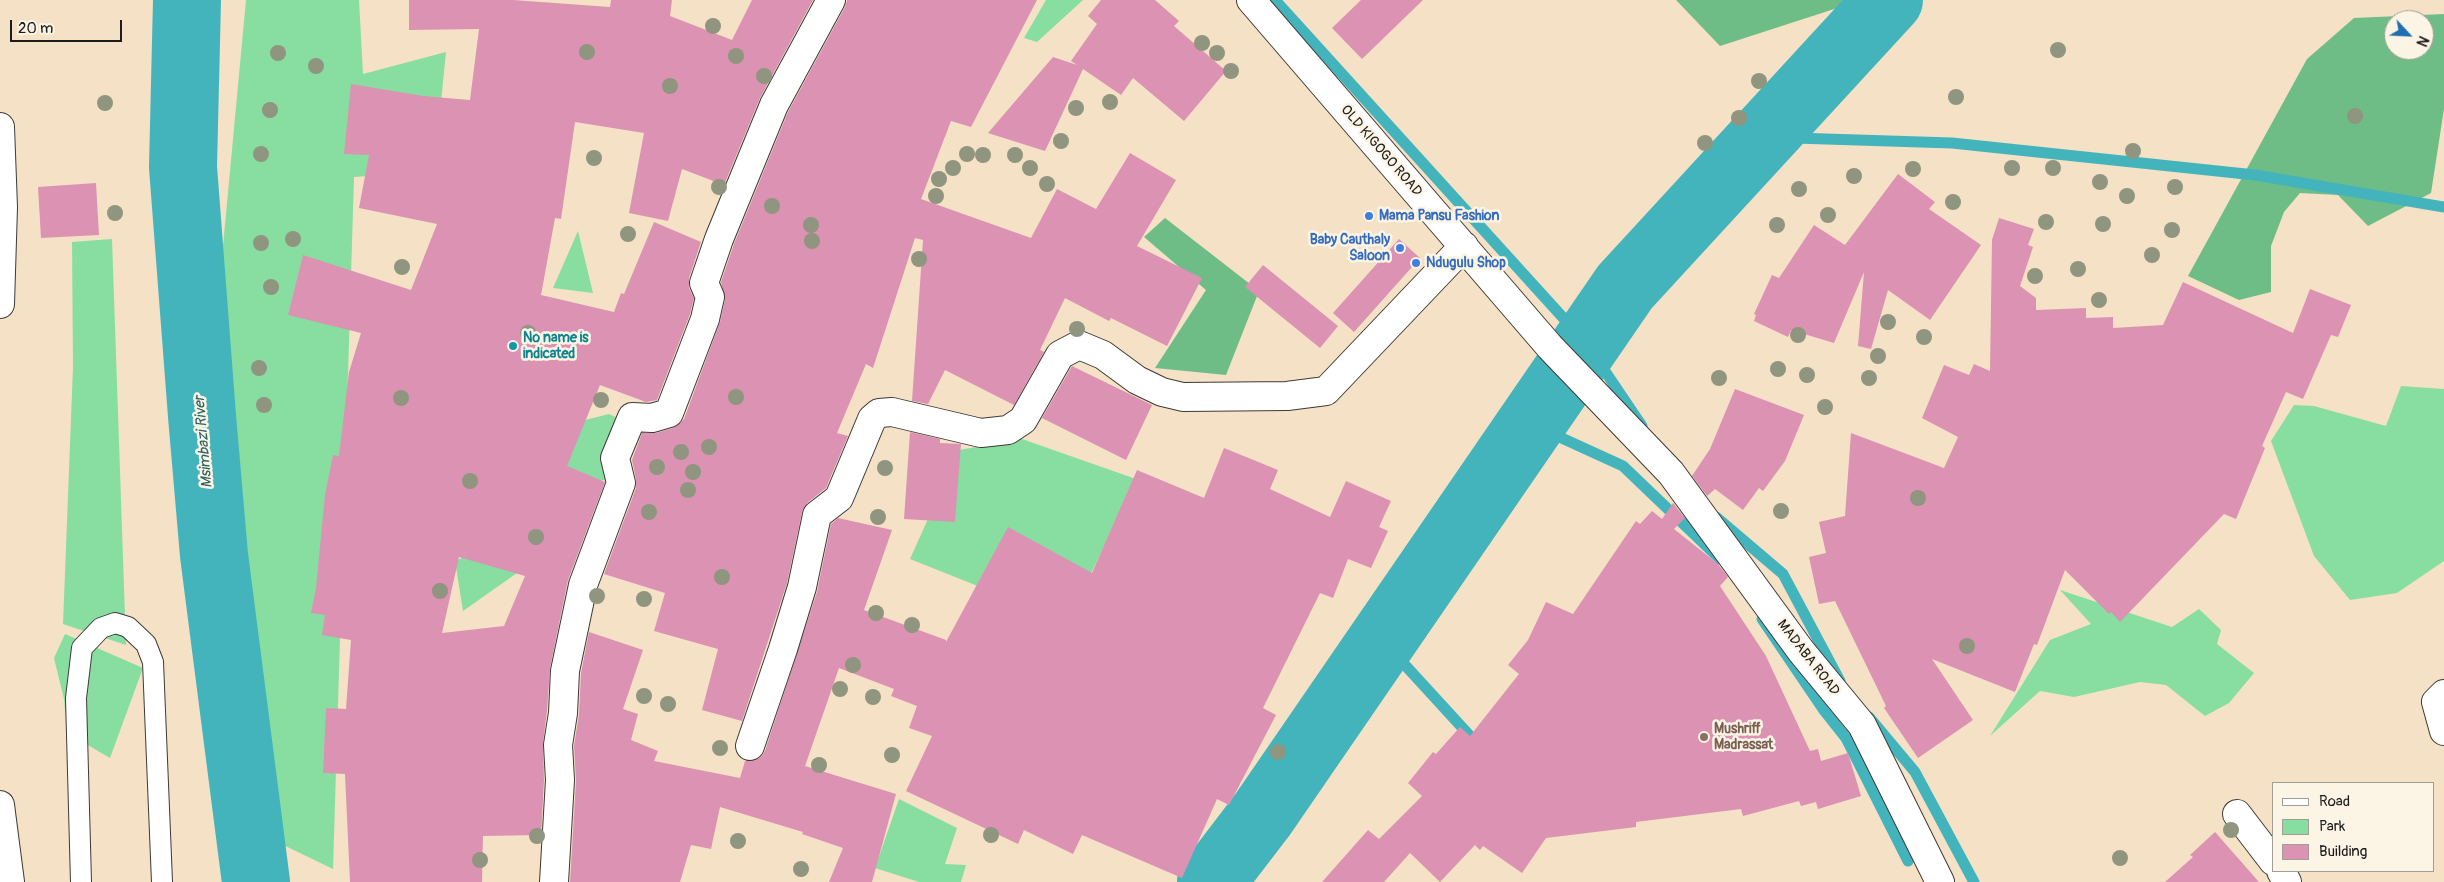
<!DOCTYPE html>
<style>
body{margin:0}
#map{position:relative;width:2444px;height:882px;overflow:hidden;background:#f5e1c6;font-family:Pangolin,sans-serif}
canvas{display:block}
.legend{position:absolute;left:2272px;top:782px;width:162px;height:90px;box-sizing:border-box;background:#fcf5e5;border:1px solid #a29e95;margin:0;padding:6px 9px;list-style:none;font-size:15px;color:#1c1c1c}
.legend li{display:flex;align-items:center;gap:10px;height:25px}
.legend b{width:25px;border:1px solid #a29e95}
.north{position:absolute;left:2384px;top:10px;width:50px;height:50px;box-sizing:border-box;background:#fcf5e5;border:1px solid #a29e95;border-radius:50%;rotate:115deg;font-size:14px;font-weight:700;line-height:20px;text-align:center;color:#1c1c1c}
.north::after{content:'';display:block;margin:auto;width:18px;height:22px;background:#1f6fb2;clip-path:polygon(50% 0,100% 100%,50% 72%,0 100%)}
.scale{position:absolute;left:10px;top:20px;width:112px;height:22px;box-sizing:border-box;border:2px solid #1c1c1c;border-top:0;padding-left:6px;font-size:15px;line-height:18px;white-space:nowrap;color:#1c1c1c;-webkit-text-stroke:4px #fcf5e5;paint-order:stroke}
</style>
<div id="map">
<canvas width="2444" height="882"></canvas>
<ul class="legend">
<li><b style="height:6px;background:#fff"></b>Road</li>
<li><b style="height:14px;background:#88dea1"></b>Park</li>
<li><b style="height:14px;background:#db92b3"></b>Building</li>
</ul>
<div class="north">N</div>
<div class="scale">20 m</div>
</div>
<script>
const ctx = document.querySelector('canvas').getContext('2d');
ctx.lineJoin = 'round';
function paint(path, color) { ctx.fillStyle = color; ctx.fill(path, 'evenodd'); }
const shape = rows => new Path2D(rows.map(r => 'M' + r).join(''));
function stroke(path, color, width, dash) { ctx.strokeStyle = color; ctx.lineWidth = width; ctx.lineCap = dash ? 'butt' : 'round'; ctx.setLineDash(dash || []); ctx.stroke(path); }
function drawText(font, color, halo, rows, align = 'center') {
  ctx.font = font + ' Pangolin,sans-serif'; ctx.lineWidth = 5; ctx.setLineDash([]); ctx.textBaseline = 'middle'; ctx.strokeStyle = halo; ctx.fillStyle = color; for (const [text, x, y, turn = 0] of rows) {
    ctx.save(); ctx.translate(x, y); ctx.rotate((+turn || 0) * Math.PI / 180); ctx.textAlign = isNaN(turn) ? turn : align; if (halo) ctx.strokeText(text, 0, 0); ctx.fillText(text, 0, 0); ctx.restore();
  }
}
paint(shape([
 [246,0,359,0,363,74,446,52,434,172,354,177,333,869,275,841,220,278],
 [1046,0,1083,0,1037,42,1024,38],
 [578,231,593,293,553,288],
 [112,239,126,645,63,624,73,367,72,242],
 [2401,386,2444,389,2444,561,2397,593,2350,600,2314,556,2271,441,2294,405,2314,406,2386,426],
 [609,414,633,425,612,481,556,477,581,421],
 [1022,439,1136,479,1068,622,910,559,959,450],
 [507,538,517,573,463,611,455,561],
 [2060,590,2172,627,2199,609,2221,630,2217,644,2254,673,2229,703,2205,716,2166,685,2140,682,2074,697,2040,691,1990,736,2050,640,2091,624],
 [65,634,143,668,110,758,67,733,64,699,54,658],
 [899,799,957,828,945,864,966,865,961,882,919,882,875,868]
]), '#88dea1');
paint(shape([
 [1676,0,1862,0,1720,46],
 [2444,14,2444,109,2431,193,2368,226,2338,195,2300,193,2284,212,2271,246,2271,292,2239,300,2188,276,2307,59,2354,18],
 [2394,20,2424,20,2424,50,2394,50],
 [1165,218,1259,291,1226,375,1155,368,1206,290,1144,237]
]), '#6ebd87');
stroke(shape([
 [1275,0,1586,343,1642,426],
 [1882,0,1885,5],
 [1763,137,1952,143,2255,175,2444,207],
 [1531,424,1623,466,1720,559],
 [1716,517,1783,574,1840,681],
 [1762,619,1823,709,1846,738,1908,861],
 [1383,641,1470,736],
 [1869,717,1915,772,1974,882]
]), '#44b4bc', 11);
stroke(shape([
 [187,0,183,167,202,416,214,555,256,882],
 [1211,882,1263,814,1625,287,1889,0]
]), '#44b4bc', 68);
paint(shape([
 [409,0,513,0,610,7,611,0,672,0,670,16,732,40,752,0,813,0,760,98,724,185,682,169,668,221,629,213,644,133,575,122,561,219,555,218,541,295,614,312,621,293,624,294,654,222,701,242,689,278,689,288,694,298,690,314,657,400,646,402,600,385,567,466,605,482,568,580,550,668,547,711,543,743,544,780,541,835,483,836,482,882,350,882,345,774,323,773,326,708,346,709,351,640,322,635,325,615,311,613,316,588,325,495,333,455,339,456,349,372,361,333,288,315,303,255,411,290,437,224,359,208,369,155,344,154,351,84,423,96,470,100,479,29,409,30],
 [459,557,525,576,504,626,442,633],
 [847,0,1037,0,971,127,951,121,921,199,1031,238,1057,189,1096,209,1130,153,1176,180,1137,246,1202,278,1167,346,1111,318,1109,321,1065,298,1040,350,1044,352,1014,405,945,370,928,404,912,401,923,240,915,238,873,368,866,364,837,433,848,436,826,488,807,503,802,512,787,583,742,721,702,710,718,649,654,631,665,593,604,574,636,488,636,479,632,460,642,433,656,433,673,428,684,419,720,322,725,300,721,282,734,244,788,112,845,7],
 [1101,0,1155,0,1179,21,1174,26,1226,71,1184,121,1133,78,1121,95,1083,69,1045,151,988,133,1053,57,1077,65,1071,61,1097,24,1088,16],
 [1361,0,1423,0,1362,59,1332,28],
 [1898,174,1935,202,1929,209,1981,245,1930,320,1888,290,1871,349,1858,346,1864,272,1834,343,1791,330,1788,337,1754,321,1756,315,1754,314,1772,275,1779,278,1814,225,1845,245],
 [96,183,99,235,41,238,38,187],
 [1999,218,2034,229,2028,245,2033,247,2020,286,2036,298,2036,310,2086,308,2086,318,2113,317,2113,328,2163,325,2183,282,2293,333,2310,289,2351,305,2338,337,2331,335,2303,399,2286,392,2262,446,2265,448,2236,519,2224,514,2120,622,2111,612,2109,614,2065,570,2037,645,2034,644,2015,692,1932,659,1973,720,1918,758,1884,708,1886,706,1835,601,1819,604,1809,557,1826,553,1819,522,1845,516,1851,433,1944,468,1958,437,1922,418,1944,365,1969,375,1974,364,1990,371,1992,240],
 [1399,239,1420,258,1354,332,1333,313],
 [1263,265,1338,326,1320,348,1245,287],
 [1072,366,1152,405,1126,460,1042,418],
 [1735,389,1804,415,1785,461,1763,491,1759,488,1743,510,1715,489,1707,496,1692,476,1710,449],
 [910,432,940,439,940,443,961,444,955,522,904,519],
 [1224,448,1278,470,1270,489,1330,517,1346,481,1391,501,1379,527,1388,531,1371,568,1348,559,1333,598,1320,593,1263,708,1276,715,1229,805,1217,799,1182,878,1082,835,1073,854,1024,830,1018,844,906,791,932,736,909,728,917,706,891,696,894,689,839,668,805,766,896,794,872,882,829,882,843,848,802,834,803,832,720,807,711,849,691,845,680,882,570,882,576,781,574,746,579,714,581,673,589,632,643,650,623,709,638,714,631,740,658,751,654,761,740,778,745,761,754,761,761,757,765,751,817,592,831,524,838,518,892,530,864,610,946,640,946,642,1008,527,1092,573,1137,470,1204,498],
 [1673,503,1685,518,1674,529,1718,564,1728,577,1720,586,1766,656,1810,751,1818,749,1821,761,1848,753,1861,796,1818,809,1816,802,1801,806,1799,801,1743,816,1741,809,1636,822,1636,827,1546,838,1522,873,1483,846,1480,850,1475,845,1440,882,1410,853,1384,882,1322,882,1368,830,1379,839,1422,796,1408,783,1433,752,1436,754,1460,727,1470,736,1519,674,1508,665,1528,640,1546,602,1573,614,1636,521,1640,524,1652,511,1662,519],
 [2215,832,2259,882,2165,882,2193,857,2190,855]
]), '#db92b3');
const lane = shape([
 [81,882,76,698,82,648,101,628,115,623,128,627,146,644,153,662,162,882]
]);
const street = shape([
 [1251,0,1550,347,1671,473,1801,651,1862,725,1940,882],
 [2444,694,2436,702,2444,731],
 [750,746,783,649,802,587,817,515,839,498,872,419,879,413,892,412,981,433,1008,430,1023,420,1060,355,1079,345,1103,355,1137,380,1162,392,1183,397,1287,396,1326,391,1464,246],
 [2237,814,2273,861],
 [2281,871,2287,882],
 [554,882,560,780,558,745,563,713,565,671,583,585,621,483,615,458,632,417,652,418,669,413,705,319,710,297,704,283,719,239,774,105,831,0]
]);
const secondary = shape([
 [0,127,3,207,0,304],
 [0,805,10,882]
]);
stroke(lane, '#3d3a36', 22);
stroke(street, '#3d3a36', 30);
stroke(secondary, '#3d3a36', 30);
stroke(lane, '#fff', 20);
stroke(street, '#fff', 28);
stroke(secondary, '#fff', 28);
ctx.fillStyle = '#8f957e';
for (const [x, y] of [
 [713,26],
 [1202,43],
 [2058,50],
 [587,52],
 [278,53],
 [1217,53],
 [736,56],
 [316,66],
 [1231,71],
 [764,76],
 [1759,81],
 [670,86],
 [1956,97],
 [1110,102],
 [105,103],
 [1076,108],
 [270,110],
 [2355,116],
 [1739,118],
 [1061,141],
 [1705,143],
 [2133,151],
 [261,154],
 [967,154],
 [983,155],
 [1015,155],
 [594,158],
 [953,168],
 [1030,168],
 [2012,168],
 [2053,168],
 [1913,169],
 [1854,176],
 [939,179],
 [2100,182],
 [1047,184],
 [719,187],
 [2175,187],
 [1799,189],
 [936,196],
 [2127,196],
 [1953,202],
 [772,206],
 [115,213],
 [1828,215],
 [2046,222],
 [2103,224],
 [811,225],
 [1777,225],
 [2172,230],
 [628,234],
 [293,239],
 [812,241],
 [261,243],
 [2152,255],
 [919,259],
 [402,267],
 [2078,269],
 [2035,276],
 [271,287],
 [2099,300],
 [1888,322],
 [1077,329],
 [528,333],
 [1798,335],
 [1924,337],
 [1878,356],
 [259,368],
 [1778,369],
 [1807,375],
 [1719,378],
 [1869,378],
 [736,397],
 [401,398],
 [601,400],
 [264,405],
 [1825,407],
 [709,447],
 [681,452],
 [657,467],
 [885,468],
 [693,472],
 [470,481],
 [688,490],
 [1918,498],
 [1781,511],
 [649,512],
 [878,517],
 [536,537],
 [722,577],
 [440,591],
 [597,596],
 [644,599],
 [876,613],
 [912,625],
 [1967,646],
 [853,665],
 [840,689],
 [644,696],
 [873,697],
 [668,704],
 [720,748],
 [1278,752],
 [892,755],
 [819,765],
 [2231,830],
 [991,835],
 [537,836],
 [738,841],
 [2120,858],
 [480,860],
 [801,869]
]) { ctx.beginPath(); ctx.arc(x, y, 8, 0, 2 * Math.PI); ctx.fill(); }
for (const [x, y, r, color] of [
 [1369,216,5,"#3f7fe0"],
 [1400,248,5,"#3f7fe0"],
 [1416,263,5,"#3f7fe0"],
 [513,346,5,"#0f9aa8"],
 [1704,737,5,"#8d6e63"]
]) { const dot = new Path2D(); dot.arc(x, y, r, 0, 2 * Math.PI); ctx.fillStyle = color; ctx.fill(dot); stroke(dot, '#fcf5e5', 2); }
drawText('14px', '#1c1c1c', '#fcf5e5', [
 ["OLD KIGOGO ROAD",1381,151,49],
 ["MADABA ROAD",1808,658,52]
]);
drawText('bold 14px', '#366cbe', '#fcf5e5', [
 ["Mama Pansu Fashion",1379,216],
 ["Baby Cauthaly",1390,240,"right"],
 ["Saloon",1390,256,"right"],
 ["Ndugulu Shop",1426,263]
], 'left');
drawText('bold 14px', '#0d838f', '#fcf5e5', [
 ["No name is",523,338],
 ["indicated",523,354]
], 'left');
drawText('bold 14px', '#785e54', '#fcf5e5', [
 ["Mushriff",1714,729],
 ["Madrassat",1714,745]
], 'left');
drawText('italic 15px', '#2e6064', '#fcf5e5', [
 ["Msimbazi River",204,442,-95]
]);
</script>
